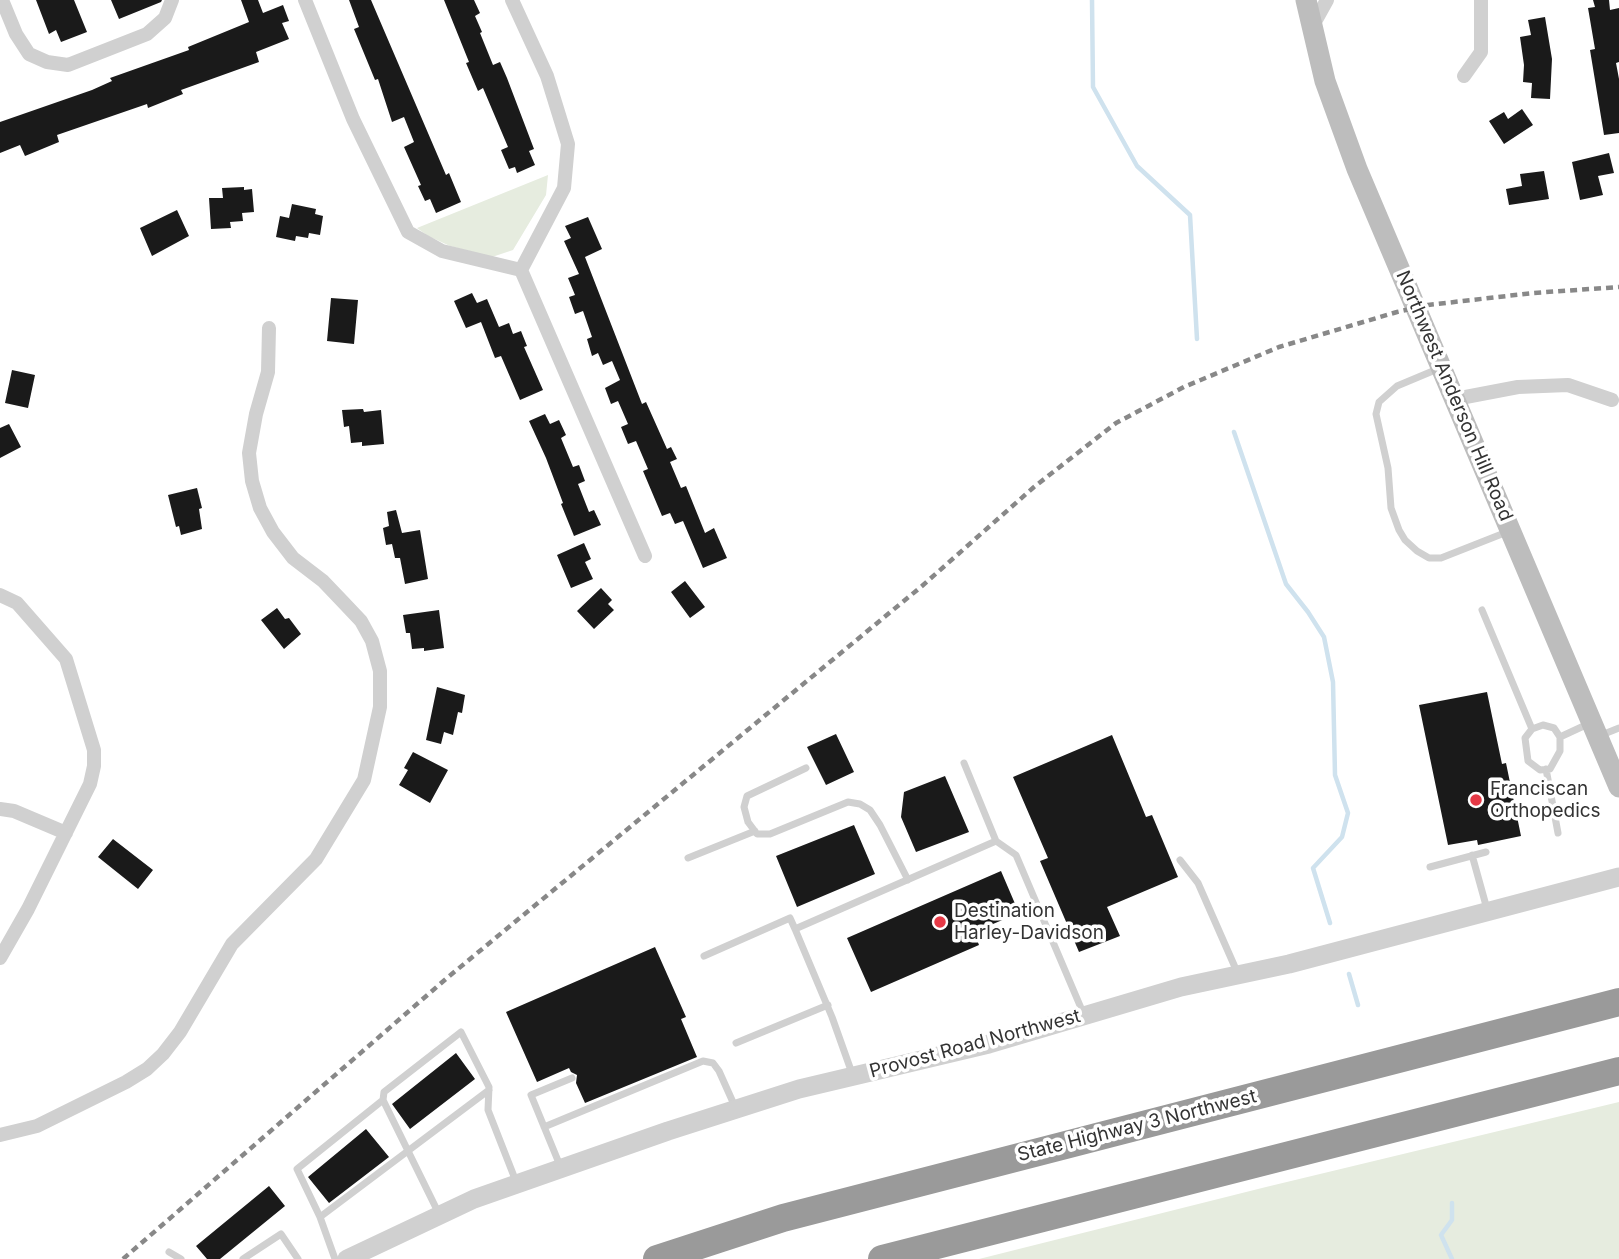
<!DOCTYPE html>
<style>
body{margin:0}
canvas{display:block;background:#fff}
</style>
<canvas width="1619" height="1259"></canvas>
<script>
const ctx = document.querySelector('canvas').getContext('2d');
ctx.lineJoin = 'round';
function paint(path, color) { ctx.fillStyle = color; ctx.fill(path, 'evenodd'); }
const shape = rows => new Path2D(rows.map(r => 'M' + r).join(''));
function stroke(path, color, width, dash) { ctx.strokeStyle = color; ctx.lineWidth = width; ctx.lineCap = dash ? 'butt' : 'round'; ctx.setLineDash(dash || []); ctx.stroke(path); }
function drawText(font, color, halo, rows, align = 'center') {
  ctx.font = font + ' Inter,sans-serif'; ctx.lineWidth = 7; ctx.setLineDash([]); ctx.textBaseline = 'middle'; ctx.strokeStyle = halo; ctx.fillStyle = color; for (const [text, x, y, turn = 0] of rows) {
    ctx.save(); ctx.translate(x, y); ctx.rotate((+turn || 0) * Math.PI / 180); ctx.textAlign = isNaN(turn) ? turn : align; if (halo) ctx.strokeText(text, 0, 0); ctx.fillText(text, 0, 0); ctx.restore();
  }
}
paint(shape([
 [548,175,546,195,513,250,492,257,450,246,428,236,417,228],
 [1619,1102,1619,1259,979,1259,1266,1187]
]), '#e6ecdf');
stroke(shape([
 [1092,0,1093,87,1137,166,1190,215,1197,339],
 [1234,432,1286,584,1308,612,1324,637,1333,682,1335,775,1348,813,1342,837,1313,868,1330,923],
 [1349,974,1358,1005],
 [1452,1203,1452,1220,1441,1235,1452,1259]
]), '#cfe2ee', 4.5);
paint(shape([
 [36,0,74,0,87,32,61,42,56,30,49,34],
 [111,0,162,0,161,2,119,19],
 [241,0,258,0,263,13,283,5,289,21,282,23,289,39,256,52,259,62,181,90,183,94,148,108,147,104,57,135,59,142,25,156,20,145,0,153,0,122,92,90,112,81,110,78,189,50,188,47,249,22],
 [349,0,371,0,446,175,449,173,461,202,436,213,430,199,425,201,418,186,421,185,404,147,414,142,404,117,392,122,378,79,375,80,354,29,359,27],
 [444,0,474,0,480,13,475,16,482,32,480,33,493,65,500,62,507,78,534,149,529,151,535,165,517,173,515,167,509,169,501,150,508,147,483,88,478,91,466,63,469,62],
 [1593,0,1609,0,1610,10,1619,8,1619,62,1616,63,1619,79,1619,133,1604,135,1590,50,1595,49,1588,8,1595,7],
 [1545,17,1552,59,1550,99,1531,98,1532,83,1523,82,1524,65,1520,37,1531,35,1528,20],
 [1522,109,1533,125,1504,144,1489,121,1504,112,1508,119],
 [1609,153,1614,173,1598,176,1603,195,1580,200,1572,162],
 [1544,171,1549,199,1509,205,1506,189,1522,186,1520,174],
 [244,187,244,190,252,189,254,212,242,213,243,221,230,222,231,228,211,229,209,198,223,198,222,188],
 [292,204,316,209,315,214,323,216,320,235,309,233,308,238,296,236,295,241,276,237,280,216,289,218],
 [177,210,189,236,152,256,140,228],
 [588,217,602,249,585,257,642,404,646,402,667,449,671,447,677,459,670,462,681,488,686,486,705,533,714,528,727,558,703,568,683,521,675,524,670,513,662,516,643,471,648,469,636,441,628,444,621,427,628,424,618,401,611,404,605,388,620,380,612,361,603,365,598,353,592,356,587,339,592,337,583,311,575,314,569,297,575,295,568,278,579,274,564,241,571,238,565,226],
 [472,293,477,303,487,299,499,327,509,323,513,334,521,331,527,346,524,347,543,390,520,400,501,356,495,358,481,322,466,328,454,301],
 [331,298,358,300,354,344,327,341],
 [12,370,35,375,28,408,5,403],
 [363,409,364,412,381,410,384,444,362,446,362,442,351,443,349,426,344,427,342,410],
 [545,414,550,424,559,420,566,435,561,438,573,467,579,465,585,481,578,484,589,512,594,510,601,525,574,536,561,504,563,503,546,458,529,421],
 [9,424,21,447,0,458,0,428],
 [197,488,202,508,199,509,202,529,181,535,179,526,176,527,168,495],
 [396,510,402,533,420,530,428,579,405,584,400,558,395,558,392,544,386,545,383,528,389,526,387,512],
 [584,543,591,559,585,562,593,579,571,588,557,555],
 [685,581,705,607,690,618,671,592],
 [601,588,612,600,608,604,614,610,594,629,577,611],
 [277,608,285,619,289,618,301,634,284,649,261,620],
 [439,610,444,648,424,651,424,648,412,649,410,633,406,633,403,615],
 [437,687,465,695,462,713,458,712,453,735,444,732,441,744,426,740],
 [1487,692,1502,764,1506,763,1521,836,1478,845,1477,840,1448,845,1419,705],
 [836,734,854,772,826,785,807,747],
 [1112,735,1146,817,1152,815,1178,877,1107,907,1120,936,1079,952,1040,861,1048,858,1013,777],
 [413,752,448,770,430,803,399,785,408,770,404,768],
 [945,776,969,832,916,852,901,817,904,792],
 [854,825,875,874,797,907,776,856],
 [113,839,153,870,138,889,98,857],
 [1001,871,1019,913,974,932,979,945,871,992,847,938],
 [655,947,686,1017,681,1019,697,1057,585,1103,576,1083,577,1075,571,1072,569,1068,537,1082,506,1012],
 [456,1053,475,1079,410,1129,392,1104],
 [366,1129,389,1157,329,1203,308,1177],
 [269,1186,285,1206,220,1259,207,1259,196,1246]
]), '#1a1a1a');
stroke(shape([
 [1440,368,1397,386,1379,402,1376,414,1388,468,1391,508,1399,530,1405,540,1417,551,1429,558,1441,558,1507,532],
 [1482,610,1532,729],
 [1543,725,1554,728,1560,737,1560,751,1550,769,1540,770,1528,761,1525,738,1532,729,1543,725],
 [1599,736,1619,728],
 [1560,737,1588,724],
 [964,763,996,841,1016,855,1084,1015],
 [806,768,747,796,744,807,748,822,757,834,770,834,848,802,860,804,870,810,880,825,908,880],
 [1546,769,1558,833],
 [1472,855,1487,909],
 [688,858,755,831],
 [1180,860,1198,883,1238,974],
 [1430,867,1486,852],
 [704,956,790,918,795,929],
 [736,1043,828,1005],
 [853,1076,832,1017,795,929,996,841],
 [383,1100,384,1092,461,1032,489,1087,488,1110,517,1184],
 [544,1127,703,1061,713,1063,719,1071,736,1109],
 [561,1168,531,1095,572,1078],
 [320,1217,489,1090],
 [169,1252,181,1259],
 [243,1259,281,1234,298,1259],
 [335,1259,320,1217,297,1169,383,1100,439,1214]
]), '#d0d0d0', 7);
stroke(shape([
 [2,0,16,34,29,54,47,62,68,65,147,34,165,18,172,0],
 [305,0,353,119,408,232,442,251,521,270],
 [512,0,547,76,568,144,564,188,521,270,645,556],
 [1312,27,1327,0],
 [1464,76,1481,52,1481,0],
 [1455,399,1518,387,1568,385,1612,400],
 [0,595,17,603,66,659,94,750,94,766,90,784,28,909,0,958],
 [0,809,14,811,66,833],
 [0,1135,37,1126,126,1082,147,1069,163,1054,180,1032,232,944,316,859,364,780,380,707,380,671,372,641,361,621,344,603,323,581,293,558,273,532,260,508,252,481,249,453,256,414,268,372,269,328]
]), '#d0d0d0', 14);
stroke(shape([
 [347,1259,474,1199,668,1131,799,1089,989,1044,1181,987,1289,964,1619,877]
]), '#d0d0d0', 19);
stroke(shape([
 [1306,0,1325,81,1357,169,1619,787]
]), '#bdbdbd', 21);
stroke(shape([
 [657,1259,783,1218,1619,1002],
 [882,1259,1619,1071]
]), '#9a9a9a', 28);
stroke(shape([
 [123,1259,447,978,922,586,1034,487,1116,423,1184,387,1279,347,1397,312,1428,305,1533,293,1619,287]
]), '#888', 4.5, [7, 5]);
for (const [x, y, r, color] of [
 [1476,800,7,"#e63946"],
 [940,922,7,"#e63946"]
]) { const dot = new Path2D(); dot.arc(x, y, r, 0, 2 * Math.PI); ctx.fillStyle = color; ctx.fill(dot); stroke(dot, '#fff', 2.5); }
drawText('19px', '#333', '#fff', [
 ["Northwest Anderson Hill Road",1454,396,67],
 ["Provost Road Northwest",975,1044,-15],
 ["State Highway 3 Northwest",1137,1126,-14]
]);
drawText('19px', '#333', '#fff', [
 ["Franciscan",1490,789],
 ["Orthopedics",1490,811],
 ["Destination",954,911],
 ["Harley-Davidson",954,933]
], 'left');
</script>
